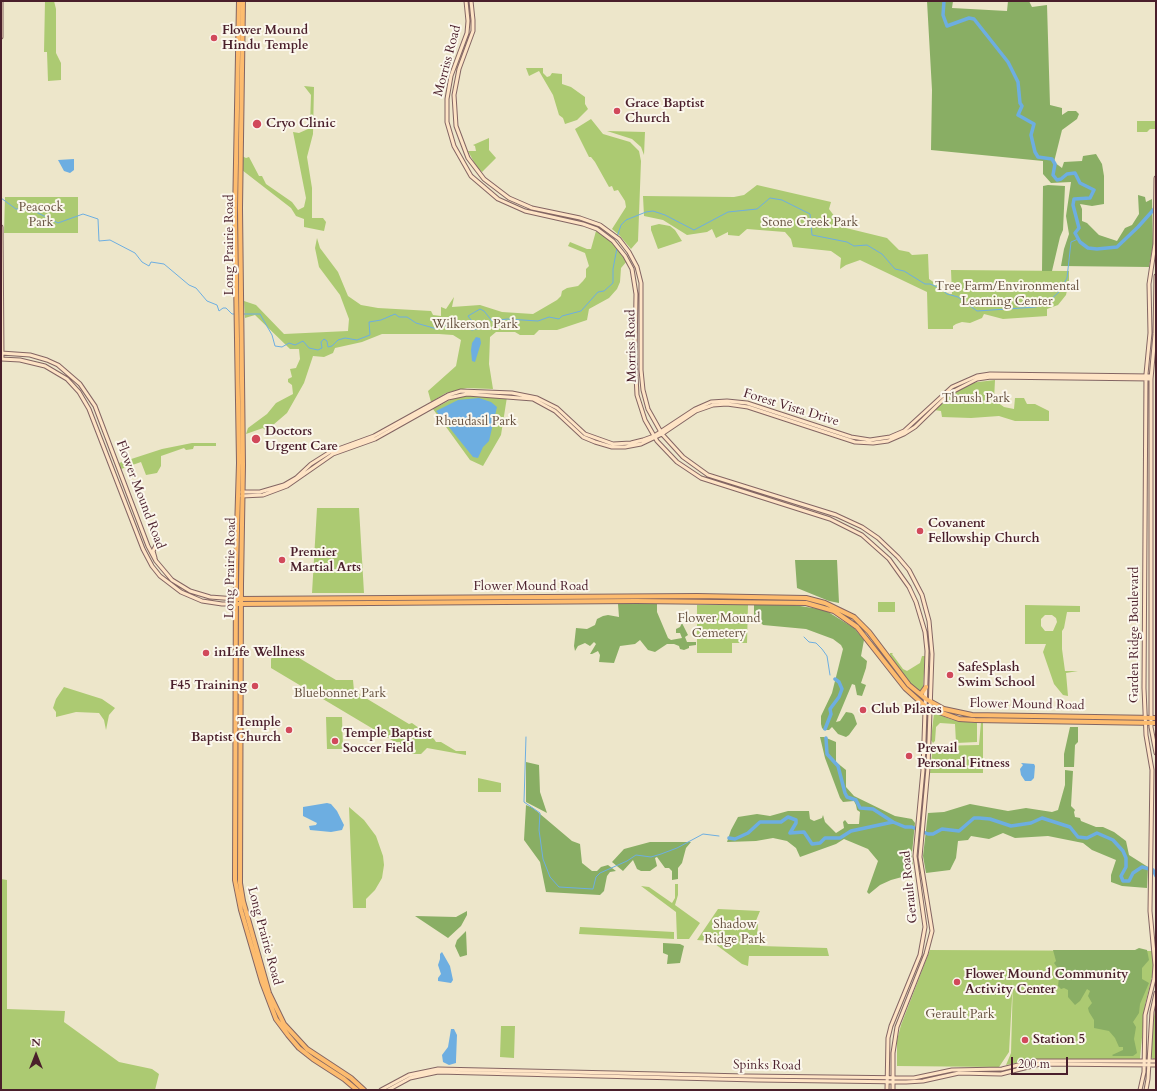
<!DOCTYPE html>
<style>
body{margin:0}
#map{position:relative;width:1157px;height:1091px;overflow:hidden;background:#ede6ca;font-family:Cardo,serif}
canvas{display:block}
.frame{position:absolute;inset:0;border:2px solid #4a1f2b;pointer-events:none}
.north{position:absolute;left:16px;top:1035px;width:40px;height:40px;-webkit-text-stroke:3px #fbf7ec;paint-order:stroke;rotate:0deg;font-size:11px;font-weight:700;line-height:16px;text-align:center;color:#4a1f2b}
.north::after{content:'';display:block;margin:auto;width:14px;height:18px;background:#4a1f2b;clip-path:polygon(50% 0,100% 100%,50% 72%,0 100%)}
.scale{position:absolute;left:1011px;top:1057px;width:57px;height:18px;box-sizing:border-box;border:2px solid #4a1f2b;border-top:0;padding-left:5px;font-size:12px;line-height:14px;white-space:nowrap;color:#4a1f2b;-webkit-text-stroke:3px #fbf7ec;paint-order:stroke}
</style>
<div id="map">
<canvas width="1157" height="1091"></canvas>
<div class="frame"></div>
<div class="north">N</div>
<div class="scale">200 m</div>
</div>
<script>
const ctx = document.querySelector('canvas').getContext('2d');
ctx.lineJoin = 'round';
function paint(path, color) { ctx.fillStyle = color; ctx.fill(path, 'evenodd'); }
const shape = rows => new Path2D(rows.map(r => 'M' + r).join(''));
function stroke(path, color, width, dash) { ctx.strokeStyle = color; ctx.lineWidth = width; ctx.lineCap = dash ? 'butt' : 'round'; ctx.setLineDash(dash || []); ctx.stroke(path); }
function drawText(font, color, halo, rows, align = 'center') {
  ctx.font = font + ' Cardo,serif'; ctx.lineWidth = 4; ctx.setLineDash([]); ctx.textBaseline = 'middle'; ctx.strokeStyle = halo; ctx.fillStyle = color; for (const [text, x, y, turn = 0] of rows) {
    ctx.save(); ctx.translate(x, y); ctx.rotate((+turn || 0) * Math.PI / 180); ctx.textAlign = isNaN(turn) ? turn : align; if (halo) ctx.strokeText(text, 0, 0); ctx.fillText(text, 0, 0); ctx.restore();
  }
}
paint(shape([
 [45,1,54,1,56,9,56,53,61,63,61,80,48,81,47,52,44,52],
 [526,68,543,68,543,73,547,77,550,76,552,73,562,74,562,84,571,87,585,97,585,104,588,109,577,120,565,124,563,118,559,115,553,95,539,71,529,76],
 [304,86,314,87,313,134,307,157,312,188,312,218,323,218,326,222,324,231,304,227,304,219,296,216,291,208,242,170,242,156,246,158,249,157,259,176,262,176,266,184,292,202,298,210,304,207,306,198,293,132,299,133,308,129,310,125,311,95],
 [591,119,603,134,630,142,639,151,641,161,638,241,631,249,620,236,612,229,626,207,625,201,618,190,614,191,612,186,609,187,595,162,591,157,589,157,575,129],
 [1137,121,1156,121,1156,129,1150,129,1147,132,1137,132],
 [607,131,645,132,644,155,641,147,632,139],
 [489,138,489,150,496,158,482,172,476,166,468,151,476,151,475,146,473,145],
 [757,185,831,202,829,209,841,225,846,228,887,238,899,250,909,252,912,255,928,254,929,279,942,288,943,291,950,294,952,294,951,270,1069,271,1069,281,1066,295,1058,305,1047,309,1047,316,1003,319,984,314,982,318,970,323,962,322,956,324,953,326,953,329,928,329,927,292,860,260,846,265,840,269,841,258,831,251,793,247,791,239,785,232,747,229,739,236,728,235,728,232,716,238,712,229,707,232,687,235,663,220,644,216,643,196,734,197,744,195],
 [5,197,78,197,78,233,4,233],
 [659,224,670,226,675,230,682,241,658,249,651,230,651,226],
 [596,231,611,241,627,261,621,268,620,282,617,289,609,298,589,309,587,320,557,330,539,330,534,335,520,335,515,332,496,332,490,337,489,364,493,389,467,388,446,393,431,402,428,391,456,366,461,340,453,335,439,334,382,334,362,342,335,348,333,353,324,357,313,356,304,383,287,413,266,431,263,428,246,434,248,428,267,414,276,403,293,394,292,385,288,382,288,379,292,377,290,369,296,368,300,359,299,349,290,349,255,315,245,318,244,301,256,305,284,334,348,331,349,319,340,295,319,267,315,248,317,238,320,248,338,272,348,296,361,305,378,308,431,311,433,315,441,316,441,307,446,309,454,297,452,307,480,305,502,312,533,314,557,300,561,296,562,291,567,288,578,286,583,281,586,277,586,269,589,266,585,253,568,246,570,242,587,249,591,249],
 [995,380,994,400,1004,407,1014,409,1015,398,1024,398,1027,404,1035,404,1049,411,1049,421,1015,421,999,416,971,418,942,417,941,411,934,410,951,394,970,383],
 [469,395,507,397,501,435,483,466,470,460,433,409,452,399],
 [192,443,216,443,216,446,194,446,193,449,186,450,184,448,161,456,161,466,157,473,146,475,141,462,121,469,119,463,162,449],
 [317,508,359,508,364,593,312,593],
 [878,602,895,602,895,612,878,612],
 [697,605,748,605,747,643,732,643,732,653,697,653],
 [1025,605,1080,606,1080,612,1067,612,1064,628,1062,631,1062,649,1065,671,1078,671,1066,673,1068,696,1063,695,1054,684,1043,652,1046,644,1025,644],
 [1045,615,1052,615,1056,618,1057,622,1053,631,1045,631,1041,626,1041,619],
 [279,646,336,680,353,680,354,691,409,724,412,723,434,739,436,742,441,742,456,751,466,751,466,755,427,748,421,754,404,754,401,750,400,742,395,742,271,668,271,659],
 [890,653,893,653,892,654,903,669,907,671,920,663,922,656,925,656,923,688,920,692,908,681,890,655],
 [64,687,102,699,115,708,109,715,106,730,104,720,99,713,76,712,56,717,56,712,53,708,56,699],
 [934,713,953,720,977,723,977,742,956,743,955,724,940,723,936,727,935,741,933,743,931,740],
 [326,717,342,717,343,749,327,749],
 [981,722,983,722,983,773,930,773,933,746,979,745],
 [478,778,501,783,501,792,478,792],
 [349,807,364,820,376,836,383,856,384,865,382,878,375,890,366,899,366,908,353,908],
 [1,879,7,880,7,1009,65,1011,64,1022,119,1062,152,1069,159,1074,155,1090,1,1090],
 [675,884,678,884,678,895,675,905,700,923,689,939,677,939,676,912,641,886,649,887,672,903,675,898],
 [718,909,760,911,755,923,758,923,757,940,760,946,827,948,829,956,749,956,748,966,742,964,711,941,697,940],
 [580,927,674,932,674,939,579,934],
 [930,950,1152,951,1154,969,1145,1005,1140,1059,1034,1059,1006,1065,1011,1053,1013,980,1009,1052,999,1067,897,1066,897,1040,901,1025],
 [1156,1002,1156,1059,1153,1059,1151,1057,1151,1039],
 [501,1026,515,1026,514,1058,500,1057]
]), '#acca72');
paint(shape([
 [927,1,953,1,952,8,1007,11,1008,1,1029,1,1032,7,1047,5,1050,105,1062,108,1062,115,1068,111,1076,111,1079,114,1077,119,1062,130,1054,162,1062,168,1064,162,1082,161,1083,156,1096,154,1102,164,1104,176,1104,204,1092,206,1080,204,1082,209,1082,221,1087,223,1099,235,1117,241,1125,228,1132,225,1139,214,1138,195,1145,197,1146,202,1152,199,1153,245,1149,267,1061,266,1064,249,1069,234,1066,216,1071,182,1051,183,1043,174,1043,161,931,150,932,90],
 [1048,185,1065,186,1063,230,1060,237,1052,271,1042,271,1043,186],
 [795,560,837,560,839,603,829,601,797,588],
 [618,604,657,604,657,612,668,638,671,640,682,638,680,633,676,633,676,629,680,627,682,623,688,635,685,637,687,642,696,642,696,645,689,646,689,648,684,650,680,649,679,646,674,644,667,644,655,652,648,650,640,640,635,644,620,646,614,663,599,662,600,655,598,651,592,654,590,654,596,644,594,642,590,646,585,643,578,646,575,651,574,646,576,628,587,629,595,625,597,619,603,616,608,615,619,617],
 [754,605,794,605,825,610,854,628,864,640,861,656,867,661,866,668,861,683,866,685,862,696,857,695,855,685,852,684,836,722,840,721,846,712,852,713,854,715,857,724,849,735,846,737,838,734,832,727,829,730,824,730,822,728,821,724,821,716,832,693,843,649,841,645,833,639,806,629,763,625,754,615],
 [1070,727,1078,727,1078,742,1075,745,1074,767,1064,767,1064,754],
 [820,737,824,737,836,742,836,762,846,770,846,787,854,796,895,816,912,819,915,823,912,853,913,874,891,880,880,885,869,894,867,892,878,861,868,849,844,839,836,844,800,857,796,848,787,841,773,838,756,841,727,842,731,830,738,817,757,814,770,816,788,811,809,811,810,819,814,821,822,818,823,815,825,822,836,833,844,828,843,822,845,820,848,824,859,824,860,812,857,810,856,805,854,801,843,802,840,798,825,758],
 [526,762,539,765,540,792,547,813,526,802],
 [1065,770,1073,771,1071,806,1075,810,1074,812,1075,817,1080,818,1081,821,1096,827,1103,827,1114,832,1126,841,1129,855,1148,867,1147,888,1122,886,1111,882,1111,875,1116,860,1092,850,1083,843,1048,836,1015,838,1003,833,989,839,971,836,968,840,958,841,956,858,950,870,926,873,923,856,928,813,944,812,970,804,1008,811,1026,808,1052,812,1058,810,1065,785],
 [526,805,533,808,572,841,580,844,582,863,592,871,597,871,601,867,608,865,616,871,610,872,607,876,604,891,600,895,546,892,540,862,524,840],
 [650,842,691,842,686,848,682,863,678,868,678,879,672,880,672,871,669,868,665,868,657,857,655,858,657,866,650,871,641,871,637,869,633,860,623,871,612,862,624,849],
 [467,911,467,915,461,926,448,938,415,916,456,917],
 [466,931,467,955,460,957,455,946,457,940],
 [663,943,680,944,684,946,680,963,667,964,668,955,663,953],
 [1139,948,1147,950,1149,960,1142,968,1142,979,1149,983,1140,1004,1139,1013,1133,1022,1136,1027,1134,1039,1137,1053,1133,1056,1113,1056,1112,1055,1123,1050,1123,1047,1119,1047,1115,1038,1109,1031,1094,1028,1094,1020,1089,1012,1088,1008,1092,1003,1088,996,1090,991,1087,989,1080,1001,1075,1005,1068,997,1068,990,1064,988,1061,989,1058,986,1059,978,1056,975,1059,970,1054,963,1056,961,1053,950,1135,950]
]), '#89ae64');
paint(shape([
 [74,159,74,170,70,173,64,171,58,160],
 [476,337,480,338,481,343,475,362,472,361,471,350,472,343],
 [479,398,491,402,497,407,489,441,483,447,478,458,473,457,436,411,458,400],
 [1021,763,1034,764,1035,766,1034,778,1031,781,1025,781,1021,775,1020,769,1023,765],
 [327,803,331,804,337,811,344,825,342,830,331,832,310,830,309,826,316,825,317,823,303,816,303,807],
 [442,952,450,966,453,980,451,983,438,981,438,978,441,974,438,965,440,959,440,954],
 [451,1029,454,1029,457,1035,456,1060,456,1063,449,1065,443,1062,442,1055,448,1047]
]), '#6daee1');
stroke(shape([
 [1,198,16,209,32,210,58,223,83,214,98,219,99,241,110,240,135,253,142,262,149,266,151,262,164,264,189,285,196,288,207,301,217,305,219,311,223,308,226,308,232,314,236,314],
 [617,237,621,225,626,220,646,212,653,211,665,215,694,230,728,212,757,209,770,198,782,200,810,214,812,235,847,242,854,246,867,245,882,254,895,269,904,271,925,284,930,284,940,288,947,294,958,297,977,311,1036,307,1049,301,1059,292,1067,278,1071,242,1078,239],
 [243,314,260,314,272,335,275,346,282,347,289,343,295,345,303,341,309,348,318,350,322,348,321,342,324,339,327,341,328,347,332,346,338,340,345,338,357,340,370,335,369,322,381,320,395,314,399,317,407,317,416,323,437,329,446,325,460,326,472,330,477,329,479,326,471,320,468,316,480,309,484,311,492,321,507,319,538,321,549,317,559,319,562,316,581,311,598,292,604,291,613,283,613,269,617,248],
 [804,637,809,642,816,643,822,649,827,656,830,675],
 [526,737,524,802,540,813,539,830,543,859,550,877,559,887,593,889,596,877,600,873,627,861,636,855,651,857,661,854,677,848,703,834,719,836]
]), '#6daee1', 1);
stroke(shape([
 [944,1,943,15,947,26,969,18,974,19,1008,62,1018,82,1020,103,1022,106,1018,115,1034,124,1031,135,1035,152,1038,157,1052,159,1055,164,1053,175,1057,180,1061,179,1067,174,1075,173,1080,183,1094,190,1090,198,1074,199,1073,205,1079,228,1075,233,1080,242,1088,248,1097,249,1117,247,1138,227,1156,207],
 [825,729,831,714,830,709,839,697,842,689,839,682,835,679],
 [826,738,827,754,838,766,845,793,847,797,856,800,860,808,873,809,893,822,905,827,912,827,928,834,933,834,942,829,959,831,974,818,979,818,990,819,1011,826,1031,823,1042,818,1070,827,1078,837,1087,838,1097,833,1113,840,1123,851,1126,858,1126,867,1121,876,1123,881,1129,881,1133,873,1142,867,1153,870,1156,876],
 [729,838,735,839,748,833,760,822,781,822,788,817,796,820,796,823,790,833,804,832,812,844,820,843,825,838,840,838,851,831,893,822]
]), '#6daee1', 3.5);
const secondary = shape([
 [466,1,468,21,467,33,451,76,447,99,447,122,454,146,471,176,498,199,525,211,583,224,597,229,613,241,625,256,632,269,636,294,635,357,637,395,645,420,657,441,677,462,701,478,830,519,862,535,889,559,909,587,916,602,925,632,927,651,923,770,915,856,925,927,920,955,891,1026,888,1038,887,1090],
 [471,1,473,20,473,31,459,69,454,95,456,126,468,158,484,179,509,198,532,208,580,218,600,225,619,239,629,252,637,267,641,283,641,370,643,390,648,409,662,434,683,457,708,475,836,515,862,527,878,538,898,557,909,570,922,595,929,621,932,654,928,768,920,857,932,931,926,954,897,1027,893,1053,893,1090],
 [1,37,1,1],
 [1,227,2,359],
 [1156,276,1155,334,1151,379,1151,727,1156,753],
 [1,353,30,355,47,360,58,365,80,384,95,406,148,546,156,561,172,580,190,591,210,597,236,599],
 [1,359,20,360,45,366,67,379,79,392,89,409,143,549,152,566,160,576,181,592,202,601,222,604,236,604],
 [242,492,260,492,284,485,296,478,311,464,330,452,374,436,448,395,461,391,512,393,537,398,557,408,585,434,613,444,631,443,643,440,654,436,695,409,711,402,727,401,747,403,851,437,870,440,890,437,904,431,952,387,977,376,990,374,1151,376],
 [242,496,263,495,287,486,333,454,375,439,448,398,467,394,533,399,555,411,583,437,595,442,612,447,625,447,641,444,662,434,696,411,713,405,727,404,748,407,855,442,873,443,888,441,904,434,915,427,950,393,977,379,991,377,1151,379],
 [155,558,153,551,158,542],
 [381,1090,409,1075,438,1069,746,1076,914,1078,952,1070,1002,1069,1034,1061,1156,1061],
 [388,1090,410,1078,438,1072,757,1080,906,1082,923,1081,959,1073,1001,1074,1040,1064,1156,1065],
 [1140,1090,1144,1072,1145,1015,1154,979,1155,965,1150,911,1152,770,1146,735,1144,688,1146,374,1150,333,1149,284,1155,244,1156,178],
 [1146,1090,1148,1079,1152,1012,1156,993]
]);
const primary = shape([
 [239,1,235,216,239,463,236,564,235,880,241,910,262,982,276,1019,288,1035,299,1048,313,1059,344,1079,357,1090],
 [243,1,240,208,243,465,241,584,240,883,243,901,269,993,284,1024,307,1049,351,1078,364,1090],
 [238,599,697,596,806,598,825,603,854,617,869,632,909,685,926,699,944,709,972,715,1156,718],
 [238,604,636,601,806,603,834,611,857,627,905,688,925,706,939,712,959,719,975,720,1156,723],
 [921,694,926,687]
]);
stroke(secondary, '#836563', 5);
stroke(primary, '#836563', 6);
stroke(secondary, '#fee4c5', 3);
stroke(primary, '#fdbc6f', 4);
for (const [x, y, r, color] of [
 [214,38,4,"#d1495b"],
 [617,111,4,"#d1495b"],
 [257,124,5,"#d1495b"],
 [256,439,5,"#d1495b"],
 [920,531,4,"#d1495b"],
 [282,560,4,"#d1495b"],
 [206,653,4,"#d1495b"],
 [950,675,4,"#d1495b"],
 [255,686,4,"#d1495b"],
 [863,710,4,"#d1495b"],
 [289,730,4,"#d1495b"],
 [335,741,4,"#d1495b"],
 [909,756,4,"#d1495b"],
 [957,982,4,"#d1495b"],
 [1025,1040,4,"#d1495b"]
]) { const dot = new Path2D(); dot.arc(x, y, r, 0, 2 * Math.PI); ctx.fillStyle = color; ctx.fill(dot); stroke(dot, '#fbf7ec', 1.5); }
drawText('bold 13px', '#4a1f2b', '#fbf7ec', [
 ["Flower Mound",222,31],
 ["Hindu Temple",222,46],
 ["Grace Baptist",625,104],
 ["Church",625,119],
 ["Cryo Clinic",266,124],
 ["Doctors",265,432],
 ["Urgent Care",265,447],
 ["Covanent",928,524],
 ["Fellowship Church",928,539],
 ["Premier",290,553],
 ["Martial Arts",290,568],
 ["inLife Wellness",214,653],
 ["SafeSplash",958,668],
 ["Swim School",958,683],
 ["F45 Training",247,686,"right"],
 ["Club Pilates",871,710],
 ["Temple",281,723,"right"],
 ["Baptist Church",281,738,"right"],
 ["Temple Baptist",343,734],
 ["Soccer Field",343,749],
 ["Prevail",917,749],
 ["Personal Fitness",917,764],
 ["Flower Mound Community",965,975],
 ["Activity Center",965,990],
 ["Station 5",1033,1040]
], 'left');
drawText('13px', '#4a1f2b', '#fbf7ec', [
 ["Morriss Road",448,61,-75],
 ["Long Prairie Road",230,245,-90],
 ["Morriss Road",632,346,-91],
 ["Forest Vista Drive",791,408,17],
 ["Flower Mound Road",140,495,69],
 ["Long Prairie Road",231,568,-89],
 ["Flower Mound Road",531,587],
 ["Garden Ridge Boulevard",1135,635,-90],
 ["Flower Mound Road",1027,705,1],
 ["Gerault Road",910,887,-96],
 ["Long Prairie Road",264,936,75],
 ["Spinks Road",767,1066,1]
]);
drawText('13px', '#675240', '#fbf7ec', [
 ["Peacock",41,208],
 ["Park",41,223],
 ["Stone Creek Park",810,223],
 ["Tree Farm/Environmental",1007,287],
 ["Learning Center",1007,302],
 ["Wilkerson Park",475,325],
 ["Thrush Park",976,399],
 ["Rheudasil Park",476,422],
 ["Flower Mound",719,619],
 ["Cemetery",719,634],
 ["Bluebonnet Park",340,694],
 ["Shadow",735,925],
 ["Ridge Park",735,940],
 ["Gerault Park",960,1015]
]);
</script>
